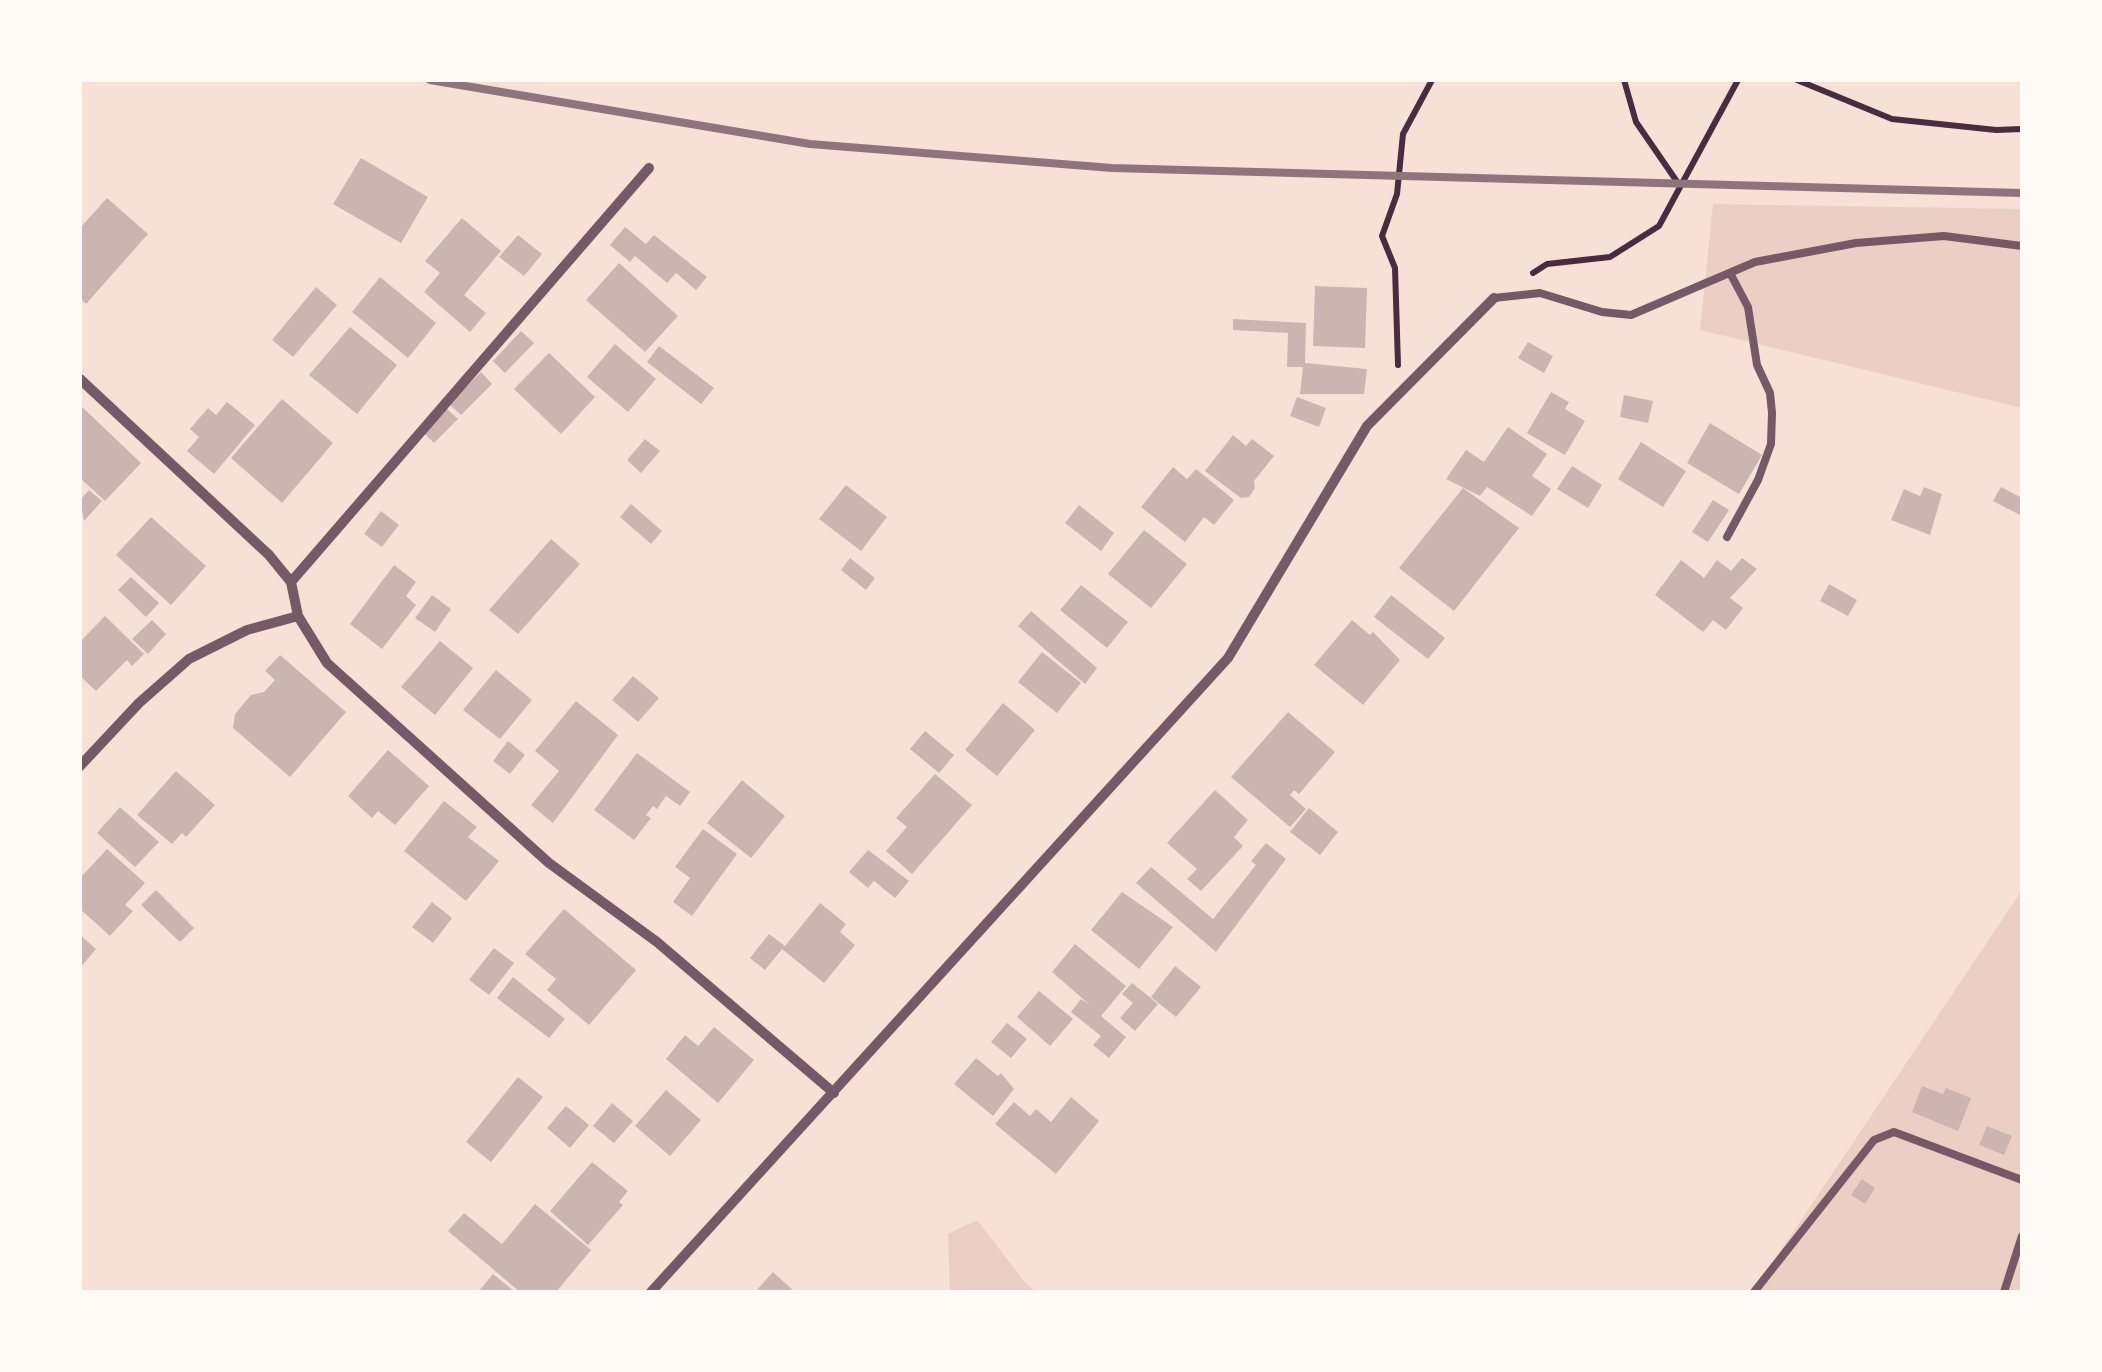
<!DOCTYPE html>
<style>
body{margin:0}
#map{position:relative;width:2102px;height:1372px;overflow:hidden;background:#f7e1d7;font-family:Overpass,sans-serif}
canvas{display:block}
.frame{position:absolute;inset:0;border:82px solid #fffaf5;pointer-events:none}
</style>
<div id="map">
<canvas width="2102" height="1372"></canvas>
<div class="frame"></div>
</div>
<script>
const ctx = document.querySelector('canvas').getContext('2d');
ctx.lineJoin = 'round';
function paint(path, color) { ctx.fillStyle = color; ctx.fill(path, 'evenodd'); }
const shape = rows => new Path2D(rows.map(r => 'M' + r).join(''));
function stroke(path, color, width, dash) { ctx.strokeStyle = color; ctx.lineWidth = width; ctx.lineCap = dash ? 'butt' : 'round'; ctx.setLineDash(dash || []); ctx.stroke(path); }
paint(shape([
 [1713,204,2022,209,2022,408,1700,330],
 [2022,890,2022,1292,1753,1292],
 [977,1220,1024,1281,1036,1292,950,1292,948,1234]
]), '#ebcfc5');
paint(shape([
 [361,158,428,197,401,243,333,204],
 [107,198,148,234,86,304,80,298,80,228],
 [462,218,501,251,464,295,486,313,470,332,424,292,440,273,425,261],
 [625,227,646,244,654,235,707,277,696,290,676,273,667,283,635,256,630,262,610,245],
 [518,235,542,254,524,276,499,257],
 [619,263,678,316,645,352,586,300],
 [380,277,436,323,408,358,352,312],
 [1315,286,1367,288,1365,348,1313,346],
 [316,287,337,305,293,357,272,340],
 [1233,319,1306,323,1305,363,1367,369,1364,394,1300,394,1303,367,1287,367,1288,333,1233,330],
 [350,327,397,365,357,414,309,375],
 [521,331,534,343,505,373,493,361],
 [1528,342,1553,356,1544,373,1518,358],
 [615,344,656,379,628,412,587,377],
 [659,346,714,388,701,404,647,362],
 [549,353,595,397,561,434,514,389],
 [481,372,492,384,461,415,449,404],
 [1551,392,1569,402,1565,409,1585,421,1565,455,1527,433],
 [1624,395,1653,401,1648,423,1620,417],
 [1297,397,1326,408,1319,427,1290,416],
 [282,399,333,443,282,503,231,458],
 [227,402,255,425,214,474,187,451,199,437,190,429,208,408,216,415],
 [80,405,141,463,105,501,80,478],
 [445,407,458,419,434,443,421,430],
 [1710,423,1762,455,1739,494,1687,463],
 [1508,427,1547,454,1532,476,1551,489,1532,516,1487,487,1480,496,1446,479,1466,450,1484,462],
 [1233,435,1246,446,1252,439,1274,456,1254,481,1255,488,1249,497,1241,498,1205,471],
 [645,439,660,451,641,473,627,460],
 [1641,442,1686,471,1663,507,1618,479],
 [1572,466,1602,485,1588,508,1557,489],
 [1173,467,1187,479,1196,469,1234,500,1214,525,1204,517,1185,542,1141,507],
 [846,485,887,517,861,551,819,519],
 [1924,487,1942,494,1930,535,1891,520,1904,489,1920,496],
 [2001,487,2022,498,2022,516,1993,501],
 [1463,488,1519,528,1454,611,1399,568],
 [89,490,102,501,84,521,80,500],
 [1713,500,1729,510,1708,542,1692,532],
 [631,504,662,531,651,544,620,517],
 [1079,505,1114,533,1101,551,1065,523],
 [381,511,399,525,382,547,364,534],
 [151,517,206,566,171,605,116,555],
 [1144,530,1187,564,1151,608,1108,574],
 [551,539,580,564,518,634,489,610],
 [850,558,875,578,866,590,841,570],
 [1742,558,1757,569,1730,598,1743,608,1726,630,1713,620,1703,632,1655,595,1681,560,1704,578,1717,560,1731,571],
 [394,565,416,582,406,596,416,605,382,649,350,624],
 [131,577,159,603,146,617,118,590],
 [1829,584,1857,600,1848,616,1820,601],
 [1081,585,1128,622,1107,648,1060,610],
 [432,595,451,609,435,632,415,618],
 [1391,595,1445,638,1428,659,1374,617],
 [1031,611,1097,668,1085,684,1018,626],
 [105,616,144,654,132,666,127,660,96,691,80,676,80,642],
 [152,620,166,634,148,654,132,639],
 [1352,620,1370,635,1373,632,1400,660,1363,705,1314,665],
 [440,641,473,668,435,715,401,687],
 [1042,652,1081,683,1057,713,1018,682],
 [280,655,346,712,290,777,233,728,235,714,251,695,264,692,275,680,265,671],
 [496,670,532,700,500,739,463,710],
 [633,676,659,698,638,722,612,700],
 [576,701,618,735,553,823,531,805,559,771,535,751],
 [1003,703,1035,730,997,776,965,750],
 [1288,712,1335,752,1299,794,1294,790,1290,795,1306,809,1290,827,1231,777],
 [925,731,954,755,939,773,910,749],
 [508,741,525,755,510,774,493,761],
 [388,750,429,786,395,825,378,811,372,818,348,796],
 [637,753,690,792,680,806,666,796,657,809,653,806,646,815,651,818,634,840,594,810],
 [176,771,215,805,186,837,182,833,172,844,137,815],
 [935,774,972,805,912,874,886,851,907,827,896,818],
 [742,780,785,816,751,858,707,823],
 [1215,790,1248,820,1234,837,1243,846,1201,891,1187,879,1197,869,1167,843],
 [444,801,477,827,468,837,499,861,466,901,404,851],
 [120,807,159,842,135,867,97,833],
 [1309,808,1338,832,1320,855,1290,832],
 [703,829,737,854,692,916,673,902,690,878,675,867],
 [1266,843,1286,859,1216,952,1136,883,1151,867,1213,919,1256,865,1251,861],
 [107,849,145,883,125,905,133,911,110,936,80,909,80,873,83,875],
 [868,850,909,881,895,898,874,881,868,888,849,872],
 [156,890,194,928,180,942,141,905],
 [1122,892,1173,927,1139,969,1091,930],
 [432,902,452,918,433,943,412,927],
 [820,903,846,924,840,932,855,945,824,983,782,949,765,970,750,958,769,934,785,946],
 [564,909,636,970,589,1025,547,990,556,979,525,954],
 [80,935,96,949,80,968],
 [1075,944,1126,986,1101,1016,1126,1037,1109,1058,1093,1045,1101,1036,1071,1012,1081,999,1090,1005,1052,972],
 [494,948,514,963,489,995,469,980],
 [1175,966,1201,987,1176,1017,1151,997],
 [513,977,565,1019,549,1038,497,998],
 [1132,983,1158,1004,1135,1031,1120,1018,1133,1003,1122,994],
 [1039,991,1073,1019,1050,1046,1017,1017],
 [1007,1023,1027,1039,1011,1058,991,1042],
 [714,1027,754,1060,718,1103,666,1059,685,1035,698,1046],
 [976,1058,998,1076,1001,1073,1014,1089,993,1116,954,1084],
 [518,1077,543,1097,491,1162,466,1142],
 [1922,1086,1943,1094,1946,1088,1971,1098,1958,1131,1912,1112],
 [666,1090,701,1120,670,1156,635,1126],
 [1071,1097,1099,1121,1056,1174,995,1124,1014,1102,1030,1116,1036,1109,1051,1122],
 [612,1103,633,1121,614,1143,593,1126],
 [566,1106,589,1125,570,1148,547,1128],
 [1987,1126,2012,1136,2004,1155,1979,1145],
 [592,1162,628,1191,619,1202,623,1205,588,1245,550,1211],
 [1862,1179,1875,1188,1865,1204,1851,1195],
 [535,1204,591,1250,556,1292,520,1292,448,1231,464,1213,502,1244],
 [773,1272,795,1292,755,1292],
 [493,1274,515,1292,478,1292]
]), '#ccb4b1');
stroke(shape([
 [1624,80,1636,122,1680,186],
 [1797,80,1892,119,1996,130,2022,129],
 [1533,273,1547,264,1610,257,1659,226,1738,80],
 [1398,365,1395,268,1382,236,1397,194,1403,134,1432,80]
]), '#4a2c40', 6);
stroke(shape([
 [1494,298,1540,293,1602,312,1631,315,1755,262,1856,243,1944,236,2022,246],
 [1727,537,1758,480,1771,444,1772,413,1770,393,1757,365,1748,307,1730,273],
 [1754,1292,1874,1140,1894,1132,2022,1180],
 [2004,1292,2022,1236]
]), '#755966', 8);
stroke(shape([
 [80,379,269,555,291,582,298,616,327,663,549,863,657,942,834,1093],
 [291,582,649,168],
 [80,766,139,703,189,659,247,630,298,616],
 [651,1292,1228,658,1367,426,1494,298]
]), '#755966', 10);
stroke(shape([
 [430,80,810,144,1112,168,2022,193]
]), '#8f747c', 8);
</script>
